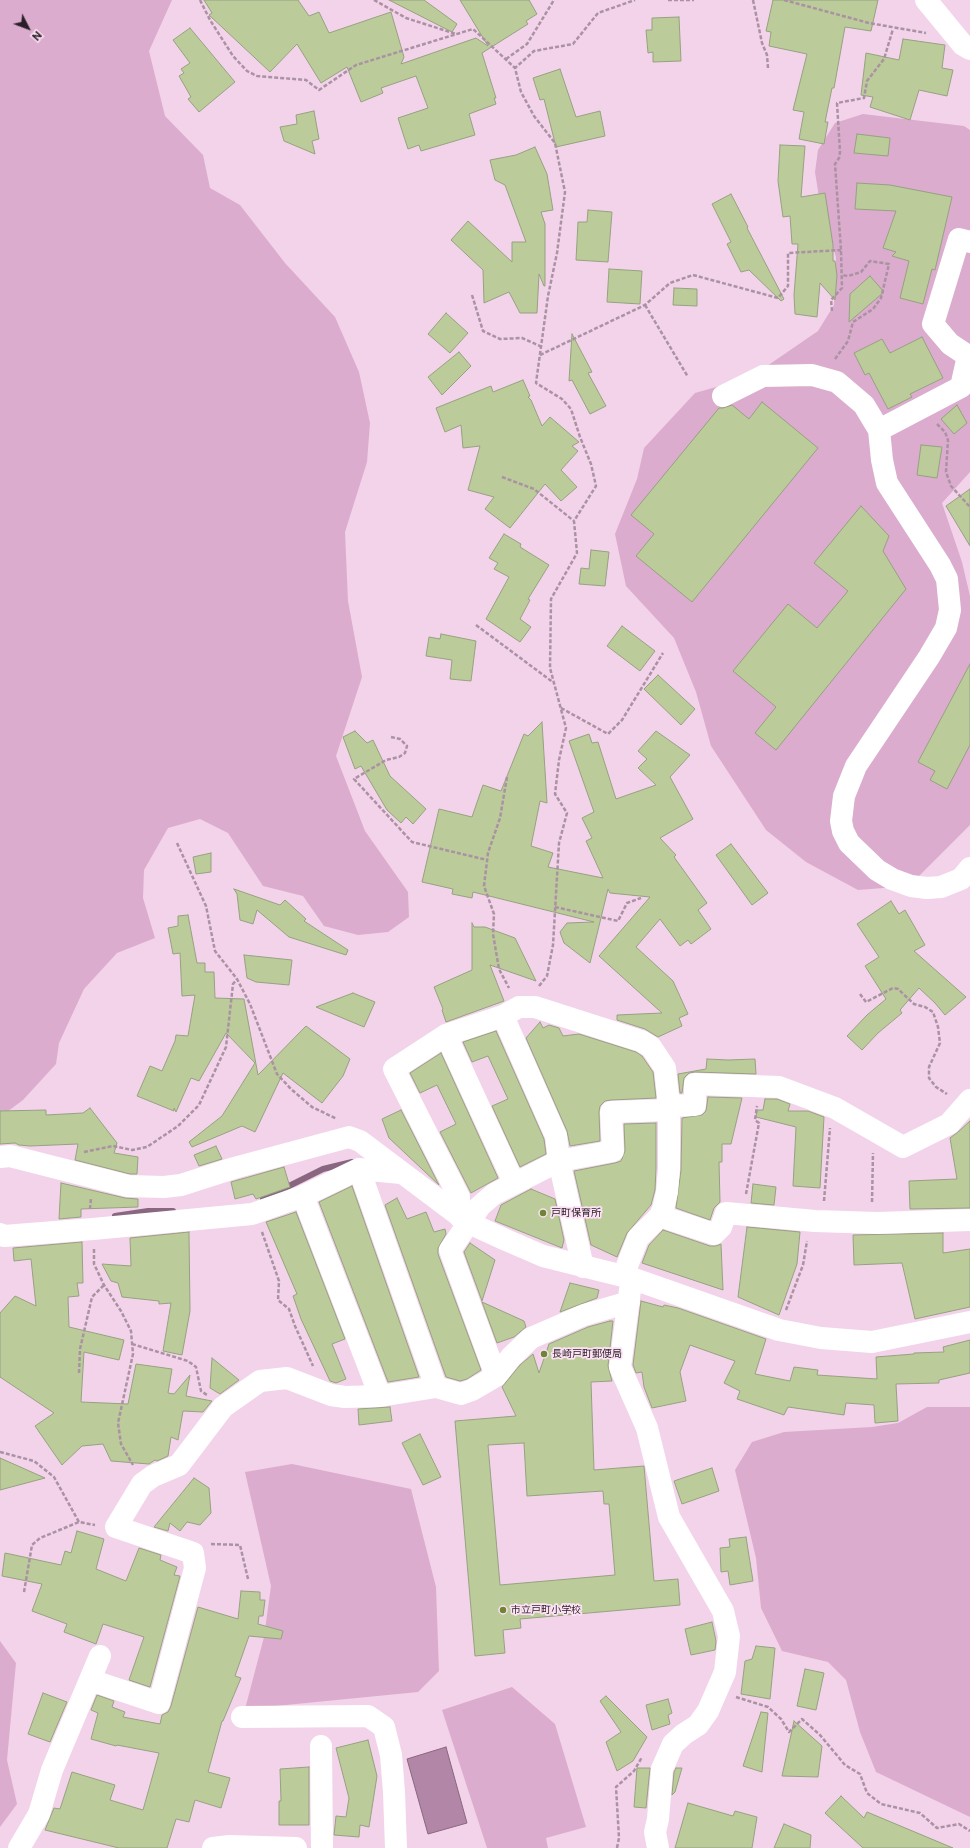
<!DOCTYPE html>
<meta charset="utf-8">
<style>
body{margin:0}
#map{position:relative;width:970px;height:1848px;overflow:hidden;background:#f3d3ea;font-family:Commissioner,sans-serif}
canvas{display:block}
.north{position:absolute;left:8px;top:8px;width:40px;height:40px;-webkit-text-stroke:3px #fde2f5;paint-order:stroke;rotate:132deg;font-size:11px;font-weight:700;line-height:16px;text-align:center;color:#2a1f27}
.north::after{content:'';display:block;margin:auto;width:14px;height:18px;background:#2a1f27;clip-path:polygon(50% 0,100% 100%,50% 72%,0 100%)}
</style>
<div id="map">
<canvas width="970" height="1848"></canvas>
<div class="north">N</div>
</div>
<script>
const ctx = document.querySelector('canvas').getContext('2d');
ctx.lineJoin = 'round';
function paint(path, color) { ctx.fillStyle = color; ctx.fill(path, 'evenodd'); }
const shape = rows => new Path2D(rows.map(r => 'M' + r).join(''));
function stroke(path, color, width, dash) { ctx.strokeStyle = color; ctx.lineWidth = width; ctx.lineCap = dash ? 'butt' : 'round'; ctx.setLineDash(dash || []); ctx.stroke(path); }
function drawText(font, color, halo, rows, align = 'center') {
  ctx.font = font + ' Commissioner,"Noto Sans JP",sans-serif'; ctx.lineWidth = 3.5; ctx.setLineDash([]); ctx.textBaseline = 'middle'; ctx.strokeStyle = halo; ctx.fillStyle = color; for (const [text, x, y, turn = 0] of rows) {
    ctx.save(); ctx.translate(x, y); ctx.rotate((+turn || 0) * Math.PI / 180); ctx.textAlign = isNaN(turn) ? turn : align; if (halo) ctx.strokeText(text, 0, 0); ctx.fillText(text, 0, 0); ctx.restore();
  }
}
paint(shape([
 [0,0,172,0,149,51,165,116,203,155,210,188,240,205,285,263,335,317,359,372,370,423,367,462,345,532,348,601,362,677,336,756,365,831,408,892,409,917,388,932,358,935,324,926,303,896,263,886,228,833,200,819,168,828,144,870,143,898,155,938,117,953,84,989,59,1043,56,1064,23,1100,0,1117],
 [863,114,964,126,970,130,970,472,942,503,962,562,970,596,970,825,909,886,858,890,806,862,766,830,711,746,696,692,674,638,626,586,615,534,637,479,644,448,695,393,751,377,818,331,834,305,836,257,821,210,815,172,818,150,835,123],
 [927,1407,970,1407,970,1817,876,1772,860,1732,846,1680,828,1662,782,1651,761,1608,756,1558,735,1470,752,1442,784,1432,872,1427,898,1423],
 [292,1464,411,1489,436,1587,439,1671,418,1692,245,1709,264,1637,271,1586,245,1472],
 [0,1641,16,1663,7,1760,17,1804,0,1827],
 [512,1687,555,1724,586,1827,546,1838,548,1848,487,1848,442,1710]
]), '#dbacce');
const water = shape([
 [446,1747,467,1823,428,1834,407,1759,446,1747]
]);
paint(water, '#b286a6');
stroke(water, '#896780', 1);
stroke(shape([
 [263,1199,323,1169,352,1162],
 [115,1216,148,1211,173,1211]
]), '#896780', 6);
const building = shape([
 [204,0,298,0,309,16,319,12,329,33,391,12,404,57,401,64,476,38,488,46,460,0,529,0,537,14,526,21,528,24,482,53,496,98,494,98,496,104,469,114,475,135,421,151,419,145,408,149,398,118,428,108,416,76,381,88,383,93,361,102,347,67,321,83,297,44,270,72,209,15,212,13,204,0],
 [389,0,424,0,457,24,452,32,389,0],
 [773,0,878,0,871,31,845,27,834,88,832,88,825,122,828,122,824,144,799,139,804,112,793,110,807,54,769,46,771,32,766,31,773,0],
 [679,17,681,61,653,62,653,52,648,53,646,30,652,30,652,18,679,17],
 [190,28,235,82,199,112,188,99,191,97,179,76,184,73,181,69,190,63,173,40,190,28],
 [903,39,945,45,942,68,953,70,947,96,919,90,910,120,870,107,873,97,861,95,866,53,899,60,903,39],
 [560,69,576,117,600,111,605,136,556,147,544,99,540,100,533,78,560,69],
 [314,111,319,139,312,141,315,154,284,141,280,127,297,124,296,115,314,111],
 [857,134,890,138,888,156,854,153,857,134],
 [780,145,805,146,801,197,825,193,833,245,833,261,835,261,837,275,835,300,820,283,817,317,795,314,794,295,798,244,792,244,790,216,783,217,778,181,780,145],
 [535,147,547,174,553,210,541,212,545,224,545,286,544,286,539,274,537,313,520,313,509,292,484,303,483,270,451,240,468,221,512,262,512,242,526,242,505,185,495,180,490,160,516,155,535,147],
 [857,183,890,185,952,197,935,270,932,269,923,304,900,298,909,261,892,256,896,252,883,248,896,211,855,209,857,183],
 [731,194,748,227,747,228,784,299,781,301,749,270,741,272,727,244,731,242,712,204,731,194],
 [588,210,612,212,608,262,576,260,578,222,587,222,588,210],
 [609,269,642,271,640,304,607,302,609,269],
 [870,276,884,292,849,322,850,294,870,276],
 [674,288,697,289,697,306,673,305,674,288],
 [446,313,468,333,450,353,428,334,446,313],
 [572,334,592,372,588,373,606,406,590,414,572,380,569,381,572,334],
 [922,337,943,378,910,394,912,397,888,409,869,373,865,375,854,353,882,339,890,353,922,337],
 [459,352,471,366,442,395,428,377,459,352],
 [523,380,530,396,528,397,531,400,542,426,550,417,579,442,572,446,578,451,561,470,577,487,561,501,545,484,510,528,485,509,494,497,468,490,480,446,463,448,461,425,445,432,436,408,491,386,493,392,523,380],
 [762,402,818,448,692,602,636,556,654,534,631,515,719,408,723,408,732,405,749,419,762,402],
 [957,405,967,423,954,434,941,419,957,405],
 [921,445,942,447,937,478,917,475,921,445],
 [970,489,970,546,946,506,970,489],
 [861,506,889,536,883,551,906,589,776,750,755,733,776,707,733,671,788,604,817,628,848,591,814,563,861,506],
 [504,534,521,544,520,547,549,565,528,599,530,600,520,619,531,627,520,642,486,619,509,577,494,569,498,563,489,558,504,534],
 [591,550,609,552,605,586,579,584,581,568,589,569,591,550],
 [622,626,655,651,640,671,607,646,622,626],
 [441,634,476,641,471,681,450,679,452,660,426,656,429,637,440,639,441,634],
 [970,664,970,745,947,789,930,780,935,771,918,762,970,664],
 [658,675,695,709,681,725,644,689,658,675],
 [542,722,547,803,540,801,531,846,553,853,548,867,603,878,586,841,592,838,582,818,594,812,569,741,589,734,592,743,598,742,616,799,656,785,638,768,647,759,638,751,656,731,690,755,670,777,693,819,660,838,676,855,674,857,707,903,698,910,711,929,691,944,688,940,680,946,660,919,636,947,673,981,688,1014,679,1018,682,1026,658,1037,645,1029,617,1020,617,1015,662,1013,599,956,650,897,610,893,608,889,590,963,564,943,560,932,567,923,594,922,473,892,472,898,452,894,453,889,422,882,439,809,472,817,483,785,501,791,524,734,528,736,542,722],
 [355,731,367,743,373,740,390,776,426,809,413,824,406,817,401,823,387,810,361,766,355,769,343,737,355,731],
 [731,844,768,893,752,905,716,855,731,844],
 [211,853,211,872,196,874,193,857,211,853],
 [234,889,280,905,285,900,306,919,304,921,348,950,346,955,289,937,257,910,253,924,240,920,237,894,234,889],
 [891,901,899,914,905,910,925,945,914,951,966,997,945,1015,935,1003,919,988,900,1010,902,1013,878,1033,862,1050,847,1036,867,1015,886,999,865,966,879,957,857,924,891,901],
 [188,915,197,963,205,963,205,972,214,972,215,998,244,999,258,1075,306,1026,350,1059,343,1076,322,1103,283,1073,255,1132,242,1126,192,1147,189,1142,222,1116,255,1063,226,1033,199,1081,191,1078,176,1112,174,1108,174,1111,137,1096,150,1066,162,1071,175,1041,176,1035,188,1036,195,995,182,996,180,953,173,954,168,928,178,926,178,916,188,915],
 [472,923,474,927,485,927,515,938,536,981,490,965,504,1001,446,1022,442,1010,443,1009,434,987,472,970,472,923],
 [244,955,292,960,289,985,256,982,247,978,244,955],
 [353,993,375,1002,364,1027,316,1007,353,993],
 [540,1022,543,1028,549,1025,559,1028,563,1036,579,1034,636,1052,642,1056,653,1072,656,1098,611,1100,605,1101,600,1106,599,1112,600,1141,570,1146,567,1131,526,1038,540,1022],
 [496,1031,544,1139,546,1154,520,1167,492,1106,508,1099,488,1056,472,1062,463,1042,496,1031],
 [441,1053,498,1178,471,1193,440,1132,456,1124,437,1085,420,1093,410,1073,441,1053],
 [707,1059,728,1060,755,1059,756,1074,695,1072,689,1073,684,1078,682,1093,680,1093,678,1074,706,1069,707,1059],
 [708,1097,742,1098,731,1144,722,1144,722,1162,719,1162,720,1202,714,1208,710,1220,676,1208,681,1170,682,1118,702,1115,706,1111,708,1097],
 [765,1099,777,1099,790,1104,788,1111,808,1111,824,1117,820,1188,793,1186,796,1127,756,1117,757,1110,763,1110,765,1099],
 [90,1108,117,1143,114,1153,138,1157,137,1174,130,1174,75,1160,78,1144,30,1146,19,1145,15,1143,0,1144,0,1111,46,1110,46,1115,83,1113,90,1108],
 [401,1110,439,1185,389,1138,382,1119,401,1110],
 [970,1121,970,1208,910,1209,909,1181,957,1179,950,1138,958,1132,970,1121],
 [656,1123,656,1168,655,1190,651,1205,627,1233,617,1257,591,1245,574,1171,615,1163,621,1161,625,1151,624,1124,656,1123],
 [216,1146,222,1159,199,1166,194,1155,216,1146],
 [284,1167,290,1187,256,1199,253,1194,235,1199,231,1182,284,1167],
 [61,1183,125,1198,138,1199,138,1207,81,1209,81,1217,59,1219,61,1183],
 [753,1184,776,1187,774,1205,751,1203,753,1184],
 [352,1186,419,1377,388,1382,319,1202,352,1186],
 [531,1189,555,1199,564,1240,562,1248,495,1221,501,1205,531,1189],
 [397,1198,407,1219,426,1212,434,1232,445,1229,446,1234,438,1248,438,1254,481,1370,467,1379,460,1381,446,1377,385,1205,397,1198],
 [296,1212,345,1339,332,1344,346,1379,336,1383,330,1381,301,1319,293,1296,297,1294,266,1222,296,1212],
 [747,1227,800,1232,797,1264,779,1315,738,1297,747,1227],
 [663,1230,710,1246,716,1246,721,1244,723,1290,642,1263,649,1245,663,1230],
 [189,1232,190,1311,182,1355,163,1351,171,1303,159,1304,159,1301,122,1297,118,1283,111,1281,102,1264,131,1266,130,1238,189,1232],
 [943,1233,943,1253,970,1249,970,1307,915,1319,902,1263,854,1265,853,1235,943,1233],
 [82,1242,83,1283,77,1283,79,1296,68,1297,69,1327,124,1340,119,1360,84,1352,81,1402,128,1404,136,1364,172,1369,168,1393,174,1394,190,1375,186,1396,212,1401,203,1412,183,1411,178,1440,171,1437,168,1456,157,1461,155,1460,149,1464,111,1461,103,1444,82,1446,62,1465,35,1426,54,1413,0,1377,0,1313,15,1296,36,1306,31,1259,14,1261,13,1248,82,1242],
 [470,1243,495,1260,482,1301,464,1252,470,1243],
 [570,1283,599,1290,597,1298,560,1312,570,1283],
 [641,1301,663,1307,664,1305,678,1308,766,1339,755,1374,790,1381,794,1367,818,1370,817,1375,877,1379,876,1357,914,1354,914,1353,944,1352,943,1347,970,1340,970,1373,939,1380,939,1383,896,1384,898,1421,875,1423,874,1405,846,1403,844,1415,788,1407,784,1415,737,1399,740,1391,724,1383,735,1361,690,1345,680,1372,686,1401,652,1408,644,1387,642,1372,636,1373,633,1365,641,1301],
 [482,1302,524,1321,526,1327,514,1337,497,1343,482,1302],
 [610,1321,613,1321,608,1366,612,1381,591,1382,594,1470,644,1466,654,1581,678,1579,680,1605,520,1619,521,1628,503,1630,505,1653,475,1656,455,1421,516,1416,502,1387,520,1365,533,1354,539,1373,549,1344,588,1327,610,1321],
 [524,1443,527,1496,603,1491,604,1504,609,1504,615,1575,500,1585,488,1445,524,1443],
 [212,1358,239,1380,220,1394,210,1388,212,1358],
 [390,1407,392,1421,359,1425,358,1409,390,1407],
 [420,1434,441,1477,423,1485,402,1443,420,1434],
 [0,1458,45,1478,0,1490,0,1458],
 [712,1468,719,1491,682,1504,674,1481,712,1468],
 [194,1478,209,1488,211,1513,200,1525,187,1522,180,1531,170,1523,168,1531,154,1527,194,1478],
 [77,1531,104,1539,96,1569,126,1581,139,1548,161,1555,160,1560,177,1567,174,1575,180,1576,150,1687,129,1680,144,1637,103,1624,96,1644,64,1632,67,1624,32,1611,42,1584,2,1576,5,1553,61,1565,65,1551,71,1553,77,1531],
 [746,1537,753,1581,730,1585,728,1571,721,1572,720,1548,730,1547,729,1539,746,1537],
 [241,1591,260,1592,260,1600,265,1600,263,1616,259,1616,258,1624,283,1631,281,1639,249,1636,235,1676,241,1678,223,1721,222,1721,208,1772,230,1778,221,1808,195,1800,189,1822,176,1819,167,1848,119,1848,45,1830,54,1808,60,1809,72,1772,115,1785,110,1800,143,1810,159,1753,117,1745,116,1746,91,1739,98,1713,91,1710,97,1695,114,1701,112,1707,125,1712,123,1717,160,1724,162,1715,168,1712,171,1706,198,1607,238,1619,241,1591],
 [712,1622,716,1641,715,1650,691,1655,685,1629,712,1622],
 [756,1646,775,1648,770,1699,741,1694,745,1661,752,1659,756,1646],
 [805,1669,824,1673,816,1710,797,1706,805,1669],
 [43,1693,67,1702,50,1742,28,1734,43,1693],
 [606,1696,647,1737,633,1761,617,1771,606,1742,621,1732,600,1701,606,1696],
 [668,1699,672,1713,668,1715,670,1724,652,1730,646,1705,668,1699],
 [761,1712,768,1713,762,1772,743,1766,761,1712],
 [794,1721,822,1746,818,1777,782,1776,794,1721],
 [368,1740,377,1776,369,1827,360,1825,359,1837,334,1835,336,1816,346,1817,349,1798,336,1748,368,1740],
 [309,1767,309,1825,279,1825,279,1801,281,1801,280,1769,309,1767],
 [637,1768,650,1768,646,1808,634,1807,637,1768],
 [676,1768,682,1768,675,1792,672,1795,674,1772,676,1768],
 [841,1796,864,1818,867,1812,953,1848,863,1848,825,1813,841,1796],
 [688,1803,733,1816,735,1811,757,1817,752,1848,675,1848,688,1803],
 [784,1824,811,1835,810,1848,774,1848,784,1824]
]);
paint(building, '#bbcb99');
stroke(building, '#96a181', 1);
stroke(shape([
 [200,0,210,20,233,56,247,71,257,76,306,80,319,90,356,65,473,29,515,68],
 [374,0,406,18,456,34],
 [668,0,694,0],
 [753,0,762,43,767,55,768,68],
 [784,0,869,23,926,33],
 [506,59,527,44,554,0],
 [472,295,483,331,500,339,522,338,540,346],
 [645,305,688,377],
 [832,311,831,300,842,288,841,250,835,164,839,158,840,152,837,103,864,98,867,81,884,59,893,29],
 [540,355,645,305,670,283,693,275,778,298,788,286,788,253,841,250],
 [835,359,848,341,853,322,873,309,881,298,889,264,870,261,861,272,848,276,842,275],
 [937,424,945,432,948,440,946,472,951,486,970,507],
 [502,477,534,489,574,521],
 [476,625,554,683],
 [561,708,608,734,622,720,663,653],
 [391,737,400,739,407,746,405,753,399,757,386,760,354,779,412,842,487,860],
 [507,777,500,818,488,853,484,886,494,914,493,934,499,969,509,988],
 [177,843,206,906,215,951,237,979,250,1004,277,1074,291,1089,312,1107,337,1119],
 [555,907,618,921,627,903,641,898],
 [539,986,547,976,553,945,559,843,567,813,555,794,559,760,566,728,550,668,551,599,577,553,574,521,596,486,591,464,580,437,571,409,562,399,536,383,548,296,557,253,565,192,555,143,534,116,521,92,515,68,534,51,573,44,598,13,635,0],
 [860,994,866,1002,893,988,898,989,914,1004,925,1007,933,1012,938,1027,940,1043,929,1067,929,1078,936,1087,947,1094],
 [84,1152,113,1146,132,1150,147,1147,178,1126,199,1105,226,1047,233,984,237,979],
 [746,1194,759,1123,755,1120,757,1106],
 [824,1201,830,1128],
 [872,1202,873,1153],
 [90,1209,91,1198],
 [262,1232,279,1281,278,1300,289,1309,295,1326,313,1366],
 [94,1249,94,1264,104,1285,121,1311,131,1331,133,1354,118,1423,121,1444,133,1465],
 [786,1310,803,1265,807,1241],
 [132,1344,188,1361,196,1367,201,1391,207,1395],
 [79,1373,80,1349,92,1297,104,1285],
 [0,1452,34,1461,54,1477,79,1522,95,1525],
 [211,1544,240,1545,248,1579],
 [24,1592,32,1545,40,1538,79,1522],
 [736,1697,768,1707,781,1719,789,1732,802,1719,820,1735,845,1765,860,1774,867,1793,881,1804,920,1813,937,1828,959,1824,970,1831],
 [617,1848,619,1838,616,1787,634,1771,642,1757]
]), '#aa92a3', 2.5, [4, 2]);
stroke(shape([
 [926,0,963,45,970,49],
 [970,242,959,239,933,324,950,344,968,356,970,356],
 [723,396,763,376,812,375,837,382,864,405,879,430,882,460,887,483,940,565,947,579,950,610,946,628,929,657,856,766,844,796,841,821,843,831,849,843,877,870,892,879,911,886,927,888,941,887,961,879,970,868],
 [879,430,961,387,968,356],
 [503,1016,556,1136,559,1161,583,1267],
 [446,1035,514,1183],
 [0,1157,10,1156,128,1186,164,1187,181,1185,234,1168,349,1137,360,1141,469,1223,506,1240,543,1256,631,1278,779,1330,821,1338,872,1342,970,1322],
 [359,1169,436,1387],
 [303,1196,380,1396],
 [660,1216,714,1234,721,1227,726,1213,815,1221,877,1223,970,1220],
 [460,1217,459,1197,394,1069,446,1035,503,1016,519,1007,535,1007,641,1041,651,1047,665,1068,669,1106,695,1105,695,1084,779,1087,835,1108,903,1147,949,1124,970,1100],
 [0,1234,4,1236,93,1229,252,1214,303,1196,359,1169,401,1173],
 [623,1276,638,1238,660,1216,663,1209,667,1192,669,1169,669,1106],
 [630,1290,620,1367,647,1428,669,1517,723,1611,729,1636,725,1672,708,1711,698,1725,684,1734,673,1744,662,1769,658,1819,655,1832,658,1848],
 [496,1376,450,1250,480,1206,494,1194,559,1161,613,1151,611,1112,669,1110],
 [90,1680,159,1703,195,1568,193,1553,116,1527,142,1484,153,1476,179,1465,223,1407,260,1381,287,1378,331,1395,345,1397,380,1396,436,1387,461,1394,472,1390,496,1376,511,1357,531,1338,584,1315,629,1302],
 [242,1717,368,1716,384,1727,391,1755,394,1792,396,1848],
 [321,1746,322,1848],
 [19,1848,39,1814,52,1770,100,1656],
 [213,1848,229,1846,296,1848]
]), '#fff', 22);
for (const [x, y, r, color] of [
 [543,1213,4,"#6f8435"],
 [544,1354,4,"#6f8435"],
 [503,1610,4,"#6f8435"]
]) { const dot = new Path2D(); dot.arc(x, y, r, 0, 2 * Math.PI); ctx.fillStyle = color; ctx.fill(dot); stroke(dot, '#fde2f5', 1.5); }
drawText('10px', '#2a1f27', '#fde2f5', [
 ["戸町保育所",551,1213],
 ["長崎戸町郵便局",552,1354],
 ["市立戸町小学校",511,1610]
], 'left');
</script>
